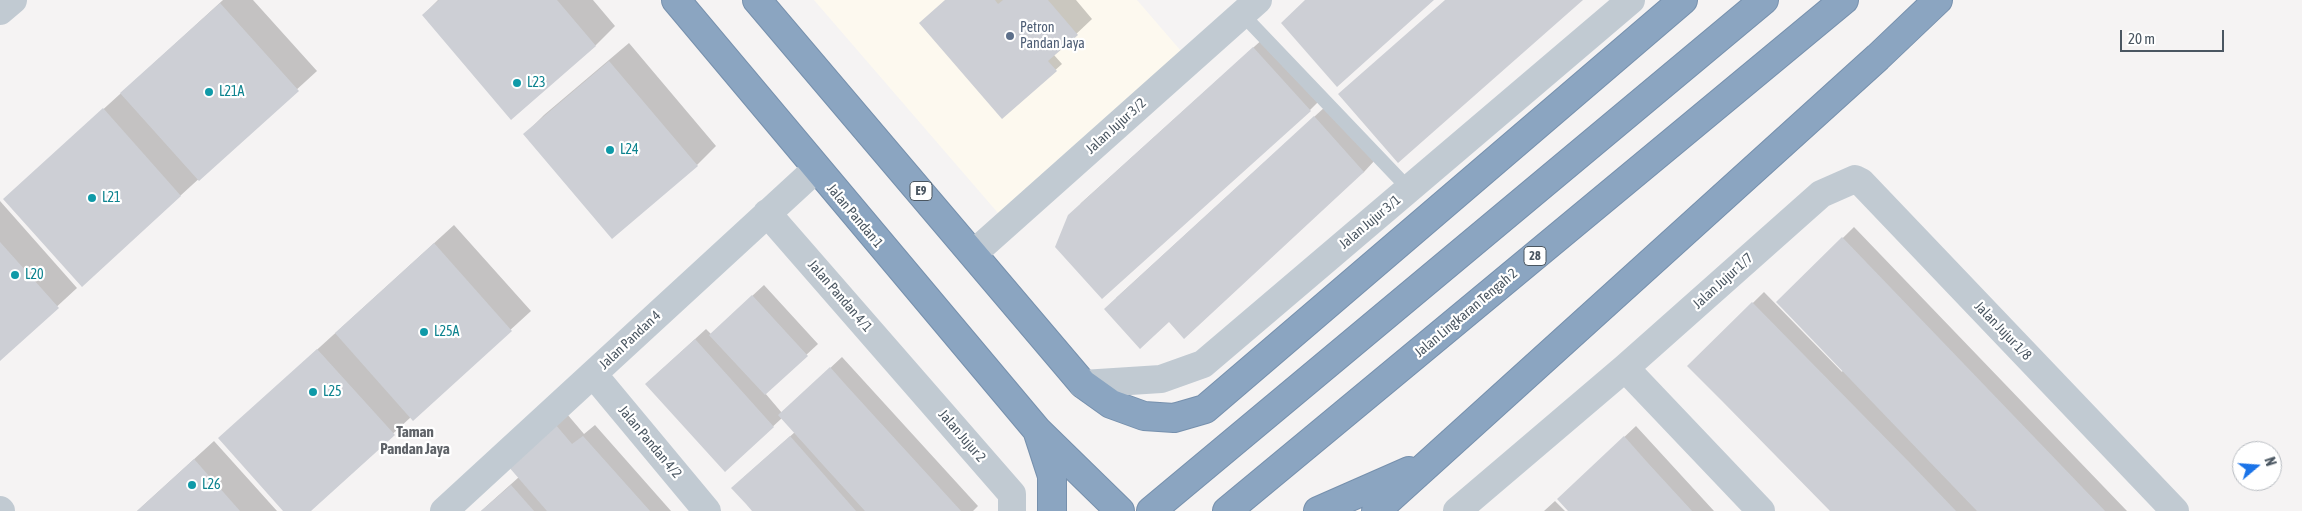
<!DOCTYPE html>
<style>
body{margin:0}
#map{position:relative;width:2302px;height:511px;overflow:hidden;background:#f5f3f3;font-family:"Asap Condensed",sans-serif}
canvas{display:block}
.north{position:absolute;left:2232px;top:441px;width:50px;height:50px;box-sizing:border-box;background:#fff;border:1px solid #b7bbc0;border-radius:50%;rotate:72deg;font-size:14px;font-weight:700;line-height:20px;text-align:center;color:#4a5661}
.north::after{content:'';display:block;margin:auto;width:18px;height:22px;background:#1a73e8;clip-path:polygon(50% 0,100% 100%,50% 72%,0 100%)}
.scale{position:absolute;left:2120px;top:30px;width:104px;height:22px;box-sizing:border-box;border:2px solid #4a5661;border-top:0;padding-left:6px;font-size:15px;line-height:18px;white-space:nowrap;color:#4a5661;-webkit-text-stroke:4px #fff;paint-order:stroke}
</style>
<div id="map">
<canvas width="2302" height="511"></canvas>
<div class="north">N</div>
<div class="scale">20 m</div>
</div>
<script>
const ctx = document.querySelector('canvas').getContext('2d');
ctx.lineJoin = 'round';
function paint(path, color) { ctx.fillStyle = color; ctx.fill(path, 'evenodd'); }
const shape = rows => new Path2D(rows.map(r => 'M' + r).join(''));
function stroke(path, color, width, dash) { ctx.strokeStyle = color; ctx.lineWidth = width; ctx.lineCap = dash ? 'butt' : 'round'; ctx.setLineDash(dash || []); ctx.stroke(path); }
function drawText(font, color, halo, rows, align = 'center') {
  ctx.font = font + ' "Asap Condensed",sans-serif'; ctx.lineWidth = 4.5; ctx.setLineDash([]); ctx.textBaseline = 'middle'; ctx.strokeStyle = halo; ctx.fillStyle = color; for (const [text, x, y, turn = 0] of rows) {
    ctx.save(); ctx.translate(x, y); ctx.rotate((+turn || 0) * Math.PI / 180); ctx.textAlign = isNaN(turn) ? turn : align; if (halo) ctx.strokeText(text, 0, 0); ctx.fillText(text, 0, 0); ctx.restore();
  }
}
paint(shape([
 [814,0,1137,0,1181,51,998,213]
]), '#fdf9ef');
paint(shape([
 [223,0,253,0,317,71,180,196,5,199],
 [438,0,593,0,615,26,596,45,511,118,423,15],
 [946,0,1076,0,1092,19,1054,55,1062,64,1002,118],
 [1265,37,1321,99,1310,110,1080,204],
 [629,43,716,146,697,165,525,134,544,115],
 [1326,106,1375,160,1364,172,1169,321,1116,298],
 [0,201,77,288,0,359],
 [454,225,531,311,413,419,411,417,309,511,284,511,220,438],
 [1854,227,2127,511,1831,511,1689,366,1764,292,1842,372,1843,370,1778,302],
 [764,285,818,344,765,393,782,413,842,357,978,506,973,511,754,511,744,477,795,432,782,418,725,471,658,373,706,329,711,334],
 [567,414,584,434,595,425,671,511,481,511,519,477,509,466],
 [1636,426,1714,511,1570,511,1570,488],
 [214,441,277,511,137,511],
 [1555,501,1565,511,1544,511]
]), '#0003');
paint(shape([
 [439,0,557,0,596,46,511,120,422,15],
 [945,0,995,0,998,4,1003,0,1048,0,1078,35,1048,61,1057,71,1002,119,919,23],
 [1305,0,1434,0,1337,87,1281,23],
 [1445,0,1583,0,1398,163,1338,94],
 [220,3,299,91,199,181,120,93],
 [1253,47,1311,111,1102,299,1055,247,1068,215],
 [609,61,698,166,612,239,523,134],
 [103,108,181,196,82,287,3,199],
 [1314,116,1364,172,1184,339,1169,322,1140,349,1104,309],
 [1842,237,2060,464,2105,511,1977,511,1776,302],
 [0,242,59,308,0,361],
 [434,243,512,331,413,421,335,333],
 [752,295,808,356,765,395,709,335],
 [1752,302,1910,463,1956,511,1830,511,1723,402,1687,366],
 [695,339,774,427,725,472,645,384],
 [317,349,395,435,311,511,283,511,218,438],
 [830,367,845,384,961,511,865,511,824,466,778,415],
 [555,424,572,444,583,436,650,511,547,511,508,466],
 [790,436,819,469,856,511,752,511,746,504,731,488],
 [1624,436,1647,462,1692,511,1568,511,1557,499],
 [194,459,240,511,137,511],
 [511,485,534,511,481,511]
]), '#cdcfd5');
const highway = shape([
 [676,0,1037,430,1120,511],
 [757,0,1083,384,1111,404,1144,416,1174,418,1205,409,1683,0],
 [1038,433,1052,476,1052,511],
 [1151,511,1764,0],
 [1227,511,1844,0],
 [1318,511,1409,471],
 [1376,511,1878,57,1938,0]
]);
stroke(highway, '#7690ad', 30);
stroke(shape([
 [1242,14,1409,189]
]), '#c1cad2', 14);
stroke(shape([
 [0,11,13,0],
 [767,213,1012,494,1012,511],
 [974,253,1258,0],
 [1625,368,1761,511],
 [593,374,707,511],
 [1083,384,1161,379,1203,364,1631,0],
 [0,510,1,511],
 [444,511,816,169],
 [1457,511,1625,368,1821,194,1855,179,1861,182,2175,511]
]), '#c1cad2', 28);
stroke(highway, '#8ba5c1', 28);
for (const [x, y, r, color] of [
 [1010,36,5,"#5c6f8a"],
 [517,83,5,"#0f9aa8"],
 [209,92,5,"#0f9aa8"],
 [610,150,5,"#0f9aa8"],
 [92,198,5,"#0f9aa8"],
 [15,275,5,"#0f9aa8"],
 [424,332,5,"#0f9aa8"],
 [313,392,5,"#0f9aa8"],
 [192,485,5,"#0f9aa8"]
]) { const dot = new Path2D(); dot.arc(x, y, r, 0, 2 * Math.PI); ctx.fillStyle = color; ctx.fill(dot); stroke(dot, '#fff', 2); }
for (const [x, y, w] of [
 [921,191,22],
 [1535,256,22]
]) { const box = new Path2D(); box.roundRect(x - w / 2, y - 9.5, w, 19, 4); ctx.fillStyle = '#fff'; ctx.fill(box); stroke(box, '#4a5661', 1); }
drawText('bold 12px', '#4a5661', null, [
 ["E9",921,191],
 ["28",1535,256]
]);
drawText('14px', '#4e5e75', '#fff', [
 ["Petron",1020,28],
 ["Pandan Jaya",1020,44]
], 'left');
drawText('14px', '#0d838f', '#fff', [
 ["L23",527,83],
 ["L21A",219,92],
 ["L24",620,150],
 ["L21",102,198],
 ["L20",25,275],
 ["L25A",434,332],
 ["L25",323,392],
 ["L26",202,485]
], 'left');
drawText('14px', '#4a5661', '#fff', [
 ["Jalan Jujur 3/2",1116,126,-42],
 ["Jalan Pandan 1",855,216,50],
 ["Jalan Jujur 3/1",1370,222,-40],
 ["Jalan Jujur 1/7",1723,281,-42],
 ["Jalan Pandan 4/1",840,296,49],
 ["Jalan Lingkaran Tengah 2",1466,313,-40],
 ["Jalan Jujur 1/8",2003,331,46],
 ["Jalan Pandan 4",630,340,-43],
 ["Jalan Jujur 2",962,436,49],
 ["Jalan Pandan 4/2",650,442,50]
]);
drawText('bold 15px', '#5f6368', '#fff', [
 ["Taman",415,432],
 ["Pandan Jaya",415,449]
]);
</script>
